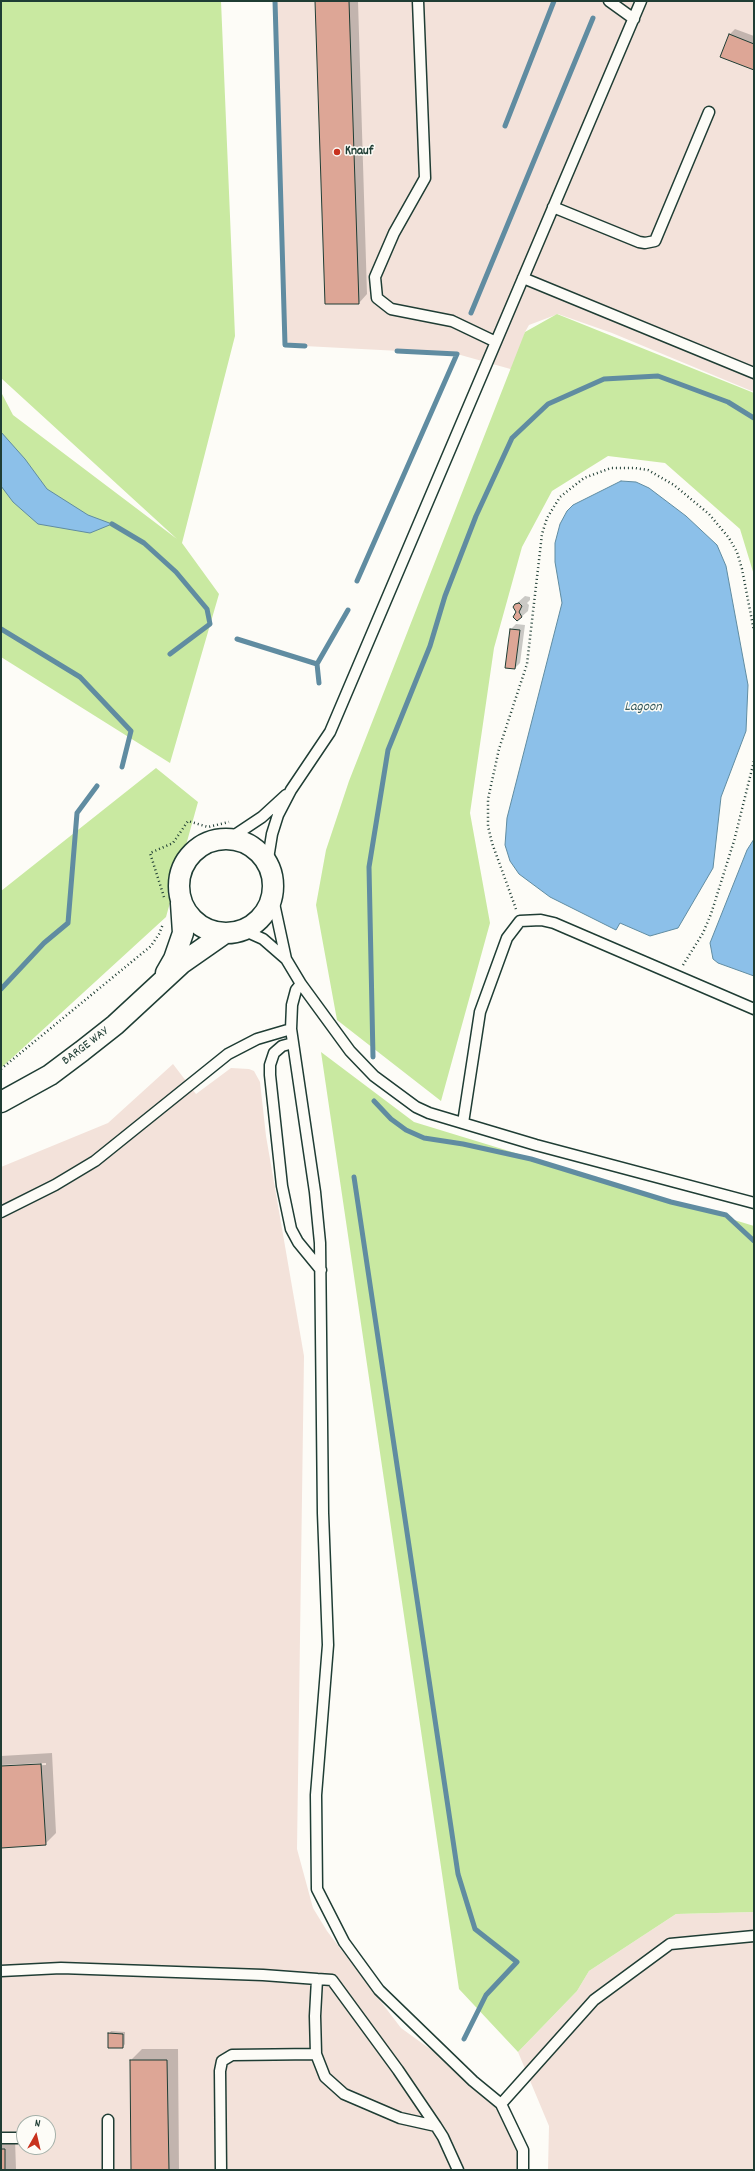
<!DOCTYPE html>
<style>
body{margin:0}
#map{position:relative;width:755px;height:2171px;overflow:hidden;background:#fdfcf7;font-family:Dekko,sans-serif}
canvas{display:block}
.frame{position:absolute;inset:0;border:2px solid #1f3d34;pointer-events:none}
.north{position:absolute;left:16px;top:2115px;width:40px;height:40px;box-sizing:border-box;background:#fdfcf7;border:1px solid #a4b0a9;border-radius:50%;rotate:8deg;font-size:11px;font-weight:700;line-height:16px;text-align:center;color:#1f3d34}
.north::after{content:'';display:block;margin:auto;width:14px;height:18px;background:#c8321e;clip-path:polygon(50% 0,100% 100%,50% 72%,0 100%)}
</style>
<div id="map">
<canvas width="755" height="2171"></canvas>
<div class="frame"></div>
<div class="north">N</div>
</div>
<script>
const ctx = document.querySelector('canvas').getContext('2d');
ctx.lineJoin = 'round';
function paint(path, color) { ctx.fillStyle = color; ctx.fill(path, 'evenodd'); }
const shape = rows => new Path2D(rows.map(r => 'M' + r).join(''));
function stroke(path, color, width, dash) { ctx.strokeStyle = color; ctx.lineWidth = width; ctx.lineCap = dash ? 'butt' : 'round'; ctx.setLineDash(dash || []); ctx.stroke(path); }
function drawText(font, color, halo, rows, align = 'center') {
  ctx.font = font + ' Dekko,sans-serif'; ctx.lineWidth = 3; ctx.setLineDash([]); ctx.textBaseline = 'middle'; ctx.strokeStyle = halo; ctx.fillStyle = color; for (const [text, x, y, turn = 0] of rows) {
    ctx.save(); ctx.translate(x, y); ctx.rotate((+turn || 0) * Math.PI / 180); ctx.textAlign = isNaN(turn) ? turn : align; if (halo) ctx.strokeText(text, 0, 0); ctx.fillText(text, 0, 0); ctx.restore();
  }
}
paint(shape([
 [275,1,754,1,754,392,612,333,558,314,529,325,525,332,514,370,457,354,285,345],
 [173,1064,196,1094,231,1068,249,1069,254,1071,260,1082,266,1136,304,1356,297,1849,313,1908,327,1931,401,2028,491,2093,515,2130,526,2170,1,2170,1,1167,108,1123],
 [24,2123,48,2123,48,2147,24,2147],
 [754,1912,754,2170,548,2170,549,2126,518,2052,577,1991,589,1971,676,1914]
]), '#f3e2da');
paint(shape([
 [1,1,221,1,235,336,182,543,219,594,170,763,1,657,1,392,13,415,177,539,1,378],
 [557,314,754,393,754,575,740,529,665,463,608,456,552,491,522,547,494,648,470,813,490,923,441,1101,337,1020,316,905,326,850,349,781,525,332],
 [156,768,198,802,166,917,1,1068,1,891],
 [321,1052,414,1122,754,1226,754,1912,676,1914,589,1971,577,1991,518,2052,459,1989]
]), '#c9e9a1');
const water = shape([
 [1,432,25,459,47,489,88,515,112,524,90,533,38,524,13,502,1,486,1,432],
 [621,481,636,482,649,488,686,516,717,545,726,566,748,685,746,731,721,797,713,868,678,928,650,936,620,923,616,930,550,897,519,874,510,861,505,845,507,818,562,603,555,562,555,543,560,524,567,511,573,505,621,481],
 [754,839,754,976,718,963,713,959,710,943,747,850,754,839]
]);
paint(water, '#8cc0e9');
stroke(water, '#608ca1', 1);
paint(shape([
 [316,1,358,1,367,294,359,303],
 [735,29,754,36,754,69,730,34],
 [525,596,530,597,530,600,527,603,529,605,528,611,519,619,514,618,514,615,517,612,516,604],
 [516,624,525,625,520,663,515,668,511,629],
 [52,1753,56,1833,45,1844,1,1847,1,1767,46,1765,46,1763,1,1765,1,1756],
 [111,2031,125,2032,125,2044,123,2047,109,2034],
 [142,2049,178,2049,179,2170,132,2170,131,2060],
 [15,2138,16,2170,1,2170,1,2139]
]), '#0003');
stroke(shape([
 [275,1,285,345,305,346],
 [505,126,554,1],
 [471,313,593,18],
 [112,524,144,543,176,572,207,609,210,624,170,654],
 [357,581,457,354,397,351],
 [1,629,80,677,131,731,122,767],
 [237,639,317,664,348,610],
 [317,664,319,683],
 [1,989,44,943,68,923,77,813,97,786],
 [373,1057,369,867,388,750,430,646,445,596,476,516,512,438,548,404,604,379,658,376,728,402,754,418],
 [374,1101,391,1119,406,1130,424,1138,463,1144,531,1159,671,1202,726,1215,754,1241],
 [354,1177,458,1874,475,1929,517,1962,486,1995,464,2039]
]), '#608ca1', 5);
const building = shape([
 [315,1,349,1,359,304,325,304,315,1],
 [729,34,754,44,754,70,720,57,729,34],
 [519,603,522,606,519,612,522,617,517,621,513,617,516,612,513,607,515,604,519,603],
 [510,629,520,630,515,669,505,668,510,629],
 [41,1764,46,1845,1,1848,1,1766,41,1764],
 [108,2033,123,2034,123,2048,108,2048,108,2033],
 [130,2060,167,2060,169,2170,131,2170,130,2060],
 [1,2149,5,2149,5,2170,1,2170,1,2149]
]);
paint(building, '#dda696');
stroke(building, '#1f3d34', 1);
const service = shape([
 [418,1,425,178,394,233,375,277,377,298,391,309,452,321,496,342],
 [609,1,634,19],
 [553,207,639,242,645,243,655,241,709,112],
 [523,278,754,373],
 [229,839,262,817,286,795],
 [267,865,272,834,278,815,291,790,330,732,641,1],
 [272,894,286,959],
 [243,930,263,939,286,959,301,984,350,1051,374,1076,416,1107,429,1113,536,1145,754,1203],
 [301,984,296,990,292,1005,291,1029,315,1192,320,1243,323,1513,328,1645,316,1795,317,1889,344,1942,379,1990,473,2081,501,2104,523,2150,523,2170],
 [293,1043,282,1046,274,1053,270,1065,270,1075,282,1186,291,1229,298,1242,321,1270],
 [463,1123,480,1012,507,938,520,921,541,920,554,923,754,1009],
 [1,1212,55,1185,95,1161,228,1054,257,1039,291,1029],
 [1,1971,61,1968,263,1975,317,1979],
 [316,2054,315,2016,317,1979,332,1980,398,2070,436,2126],
 [501,2104,594,2000,670,1944,754,1936],
 [108,2120,108,2170],
 [1,2138,20,2138],
 [221,2170,220,2071,222,2061,232,2055,316,2054,325,2077,344,2094,400,2118,436,2126,443,2137,458,2170]
]);
const minor = shape([
 '179 886a47 47 0 1 1 94 0a47 47 0 1 1-94 0Z',
 [166,973,174,959,183,933,181,903],
 [1,1102,50,1075,82,1051,115,1025,182,963,225,933]
]);
stroke(service, '#1f3d34', 13);
stroke(minor, '#1f3d34', 23);
stroke(shape([
 [164,897,150,853,173,843,188,821,208,827,229,822],
 [516,909,492,843,488,826,488,799,499,749,527,664,542,534,547,518,560,497,584,478,611,468,635,468,648,470,674,485,709,514,729,538,737,552,742,569,754,631],
 [683,965,703,933,711,914,734,841,754,761],
 [1,1069,151,946,159,934,163,924]
]), '#1f3d34', 2.5, [1, 3]);
stroke(service, '#fdfcf7', 10);
stroke(minor, '#fdfcf7', 20);
for (const [x, y, r, color] of [
 [337,152,4,"#c8321e"]
]) { const dot = new Path2D(); dot.arc(x, y, r, 0, 2 * Math.PI); ctx.fillStyle = color; ctx.fill(dot); stroke(dot, '#fdfcf7', 1.5); }
drawText('bold 13px', '#1f3d34', '#fdfcf7', [
 ["Knauf",345,152]
], 'left');
drawText('13px', '#1f3d34', '#fdfcf7', [
 ["BARGE WAY",86,1047,-37]
]);
drawText('italic 14px', '#3a5e61', '#fdfcf7', [
 ["Lagoon",643,708]
]);
</script>
